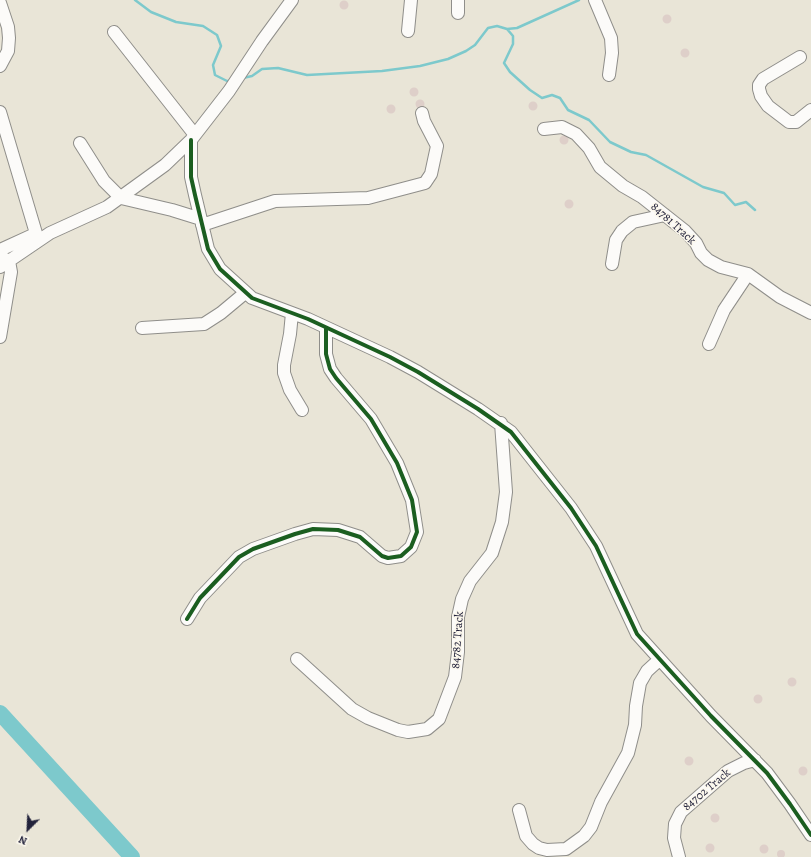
<!DOCTYPE html>
<style>
body{margin:0}
#map{position:relative;width:811px;height:857px;overflow:hidden;background:#e9e5d7;font-family:Alegreya,serif}
canvas{display:block}
.north{position:absolute;left:8px;top:809px;width:40px;height:40px;-webkit-text-stroke:3px #fbf7ec;paint-order:stroke;rotate:204deg;font-size:11px;font-weight:700;line-height:16px;text-align:center;color:#22223b}
.north::after{content:'';display:block;margin:auto;width:14px;height:18px;background:#22223b;clip-path:polygon(50% 0,100% 100%,50% 72%,0 100%)}
</style>
<div id="map">
<canvas width="811" height="857"></canvas>
<div class="north">N</div>
</div>
<script>
const ctx = document.querySelector('canvas').getContext('2d');
ctx.lineJoin = 'round';
const shape = rows => new Path2D(rows.map(r => 'M' + r).join(''));
function stroke(path, color, width, dash) { ctx.strokeStyle = color; ctx.lineWidth = width; ctx.lineCap = dash ? 'butt' : 'round'; ctx.setLineDash(dash || []); ctx.stroke(path); }
function paint(path, color) { ctx.fillStyle = color; ctx.fill(path, 'evenodd'); }
function drawText(font, color, halo, rows, align = 'center') {
  ctx.font = font + ' Alegreya,serif'; ctx.lineWidth = 3; ctx.setLineDash([]); ctx.textBaseline = 'middle'; ctx.strokeStyle = halo; ctx.fillStyle = color; for (const [text, x, y, turn = 0] of rows) {
    ctx.save(); ctx.translate(x, y); ctx.rotate((+turn || 0) * Math.PI / 180); ctx.textAlign = isNaN(turn) ? turn : align; if (halo) ctx.strokeText(text, 0, 0); ctx.fillText(text, 0, 0); ctx.restore();
  }
}
stroke(shape([
 [135,0,151,12,176,22,203,26,217,35,221,46,213,65,215,75,227,81,231,81],
 [507,29,513,36,513,44,504,63,510,72,530,90,542,98,552,95,560,98,568,110,589,120,610,142,631,152,646,155,703,187,724,193,735,205,746,202,755,210],
 [243,78,252,76,262,69,278,68,307,75,382,71,420,66,448,59,466,51,475,45,488,28,497,26,507,29,517,28,579,0]
]), '#7dc9cc', 2.5);
stroke(shape([
 [0,713,132,857]
]), '#7dc9cc', 16);
paint(shape([
 '339.5 5a4.5 4.5 0 1 1 9 0a4.5 4.5 0 1 1-9 0Z',
 '662.5 19a4.5 4.5 0 1 1 9 0a4.5 4.5 0 1 1-9 0Z',
 '680.5 53a4.5 4.5 0 1 1 9 0a4.5 4.5 0 1 1-9 0Z',
 '409.5 92a4.5 4.5 0 1 1 9 0a4.5 4.5 0 1 1-9 0Z',
 '415.5 104a4.5 4.5 0 1 1 9 0a4.5 4.5 0 1 1-9 0Z',
 '528.5 106a4.5 4.5 0 1 1 9 0a4.5 4.5 0 1 1-9 0Z',
 '386.5 109a4.5 4.5 0 1 1 9 0a4.5 4.5 0 1 1-9 0Z',
 '559.5 140a4.5 4.5 0 1 1 9 0a4.5 4.5 0 1 1-9 0Z',
 '564.5 204a4.5 4.5 0 1 1 9 0a4.5 4.5 0 1 1-9 0Z',
 '787.5 682a4.5 4.5 0 1 1 9 0a4.5 4.5 0 1 1-9 0Z',
 '753.5 699a4.5 4.5 0 1 1 9 0a4.5 4.5 0 1 1-9 0Z',
 '684.5 761a4.5 4.5 0 1 1 9 0a4.5 4.5 0 1 1-9 0Z',
 '798.5 771a4.5 4.5 0 1 1 9 0a4.5 4.5 0 1 1-9 0Z',
 '710.5 818a4.5 4.5 0 1 1 9 0a4.5 4.5 0 1 1-9 0Z',
 '705.5 848a4.5 4.5 0 1 1 9 0a4.5 4.5 0 1 1-9 0Z',
 '759.5 849a4.5 4.5 0 1 1 9 0a4.5 4.5 0 1 1-9 0Z',
 '777 854a4 4 0 1 1 8 0a4 4 0 1 1-8 0Z'
]), '#decfc9');
const minor = shape([
 [458,0,458,13],
 [595,0,611,38,612,53,609,75],
 [0,3,8,27,9,38,8,51,0,66],
 [408,31,411,0],
 [114,32,195,135],
 [800,57,763,79,759,85,759,89,761,96,768,106,789,122,796,122,811,110],
 [0,112,38,240],
 [544,129,562,127,576,134,589,148,600,167,623,186,642,197,685,231,696,243,701,253,708,260,721,267,748,274,780,297,811,313],
 [191,140,191,177,195,195,208,249,220,269,252,298,308,319,390,357,418,372,478,409,511,432,571,508,596,546,637,634,711,716,767,773,790,804,811,835],
 [80,143,104,181,121,198,172,210,201,219],
 [202,225,275,201,368,198,425,183,431,174,437,146,424,121,422,113],
 [0,250,35,234],
 [0,256,9,261,11,272,0,337],
 [612,264,616,240,622,231,633,222,665,215],
 [0,267,50,233,107,207,165,165,191,140,229,91,262,41,292,0],
 [292,313,290,334,284,365,284,373,290,390,302,410],
 [142,328,204,324,221,313,245,293],
 [709,344,724,310,748,274],
 [187,619,200,598,239,557,253,549,295,534,313,529,338,530,360,537,382,556,388,558,401,556,411,547,417,532,412,500,397,463,371,419,336,378,330,369,326,354,326,328],
 [297,659,352,709,368,718,398,730,408,732,427,729,439,719,455,677,458,652,458,617,462,599,470,581,492,553,502,522,506,492,501,423],
 [519,810,526,836,533,844,539,848,547,850,566,849,584,836,591,827,601,802,628,753,635,725,636,706,640,683,647,671,659,660],
 [679,857,674,838,675,824,681,812,728,771,744,763,755,760]
]);
stroke(minor, '#8f8e8a', 14);
stroke(minor, '#fcfbf9', 12);
stroke(shape([
 [191,140,191,177,195,195,208,249,220,269,252,298,308,319,390,357,418,372,478,409,511,432,571,508,596,546,637,634,711,716,767,773,790,804,811,835],
 [187,619,200,598,239,557,253,549,295,534,313,529,338,530,360,537,382,556,388,558,401,556,411,547,417,532,412,500,397,463,371,419,336,378,330,369,326,354,326,328]
]), '#1b5e20', 4);
drawText('12px', '#22223b', '#fbf7ec', [
 ["84781 Track",673,224,42],
 ["84782 Track",458,640,-86],
 ["84702 Track",707,790,-40]
]);
</script>
